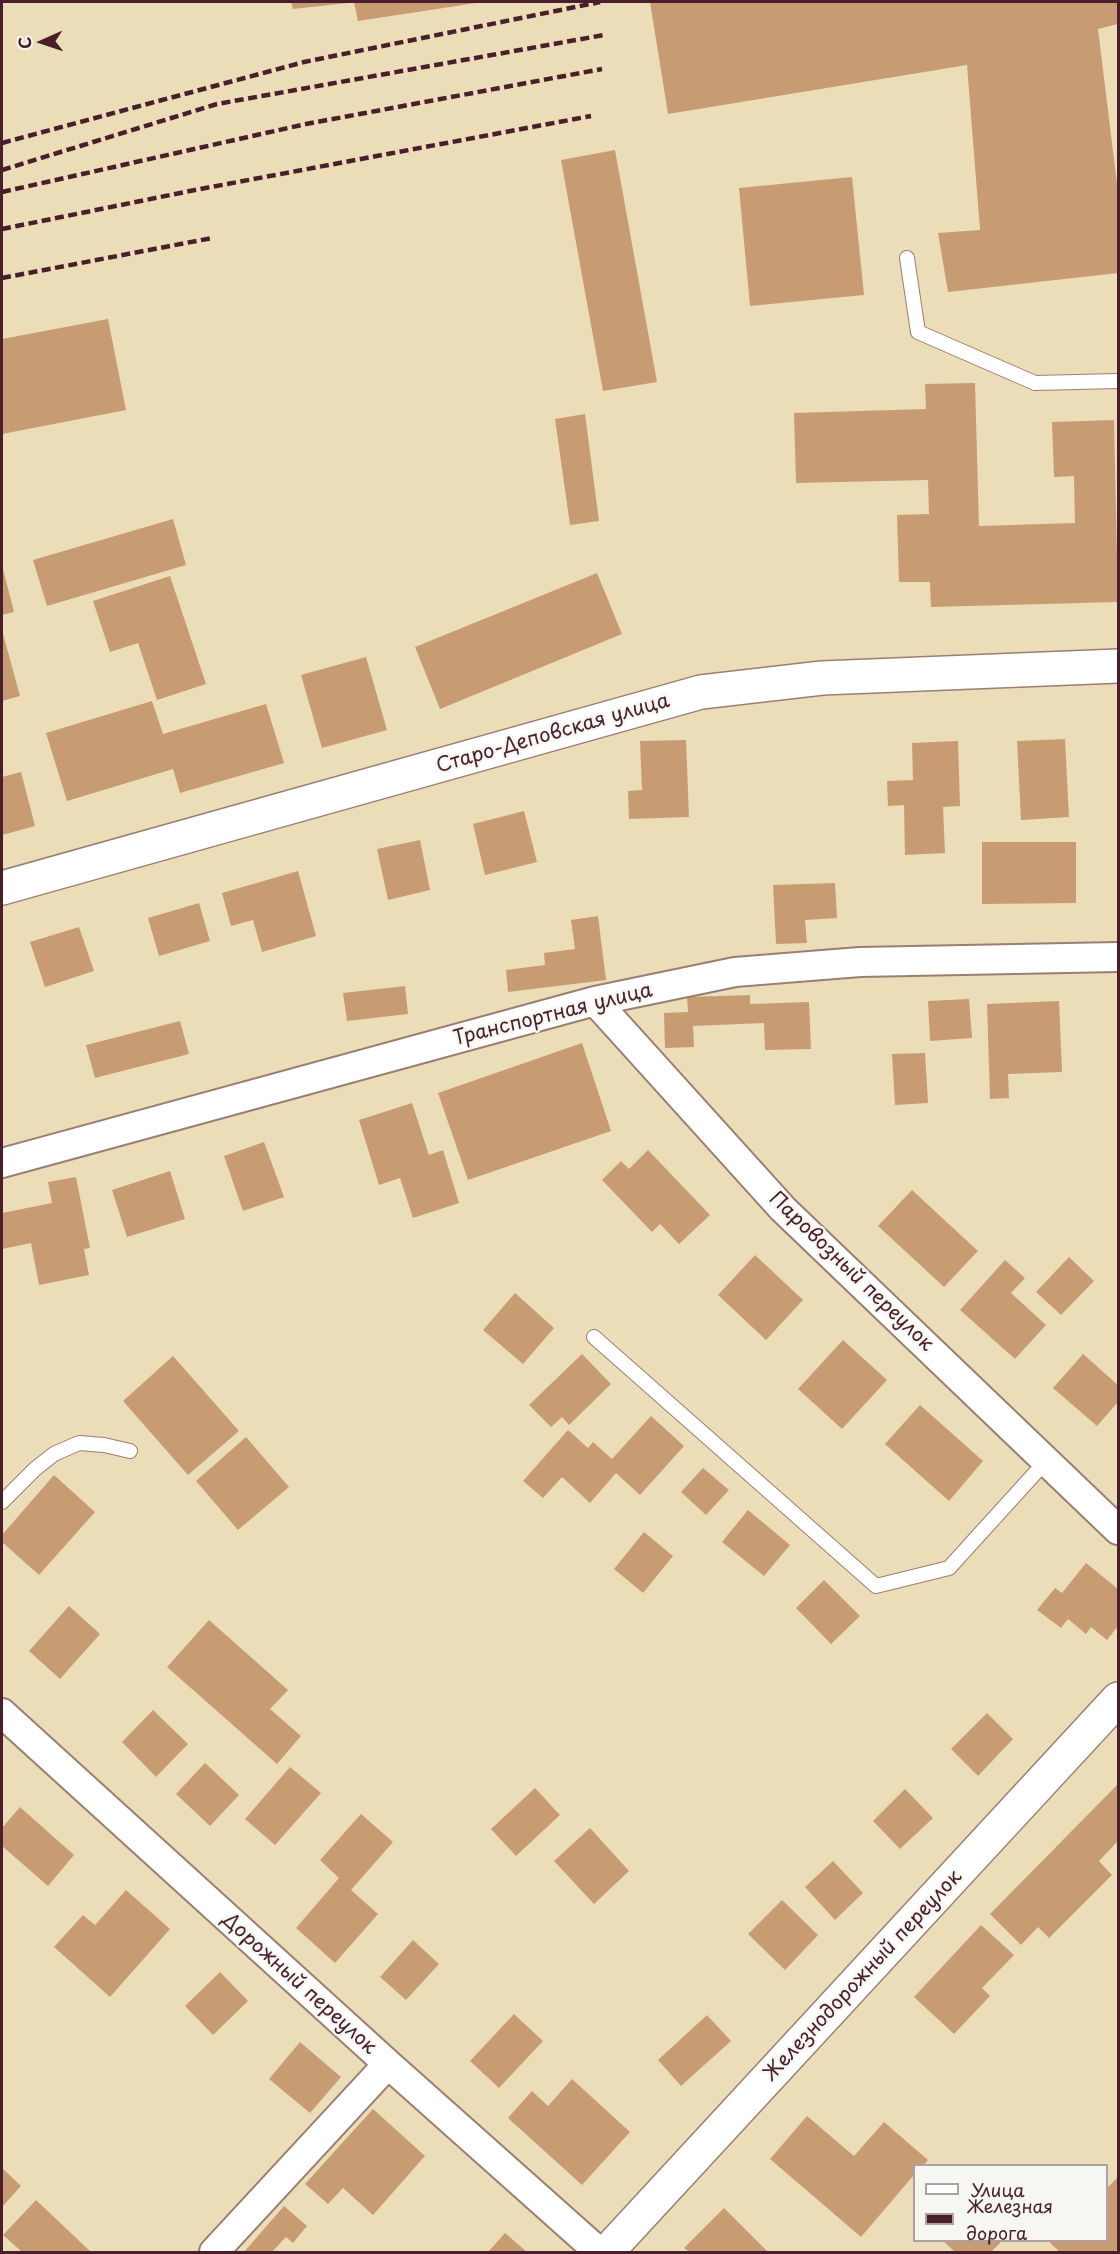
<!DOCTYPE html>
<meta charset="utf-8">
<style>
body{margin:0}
#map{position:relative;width:1120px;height:2254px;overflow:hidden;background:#ecddb9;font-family:"Playpen Sans",sans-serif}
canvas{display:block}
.frame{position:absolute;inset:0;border:3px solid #4a1f2b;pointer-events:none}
.legend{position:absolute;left:913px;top:2164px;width:195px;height:78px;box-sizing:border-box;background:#f6f6f2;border:2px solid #b1a0a2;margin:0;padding:8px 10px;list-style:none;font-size:18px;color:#4a1f2b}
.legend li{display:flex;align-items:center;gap:12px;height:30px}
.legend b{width:30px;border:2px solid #b1a0a2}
.north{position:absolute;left:12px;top:12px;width:60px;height:60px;-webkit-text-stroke:4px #f6f6f2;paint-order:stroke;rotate:267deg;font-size:16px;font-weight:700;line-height:24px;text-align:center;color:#4a1f2b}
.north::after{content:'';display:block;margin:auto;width:21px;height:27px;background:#4a1f2b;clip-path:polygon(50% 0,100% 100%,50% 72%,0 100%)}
</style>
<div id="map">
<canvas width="1120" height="2254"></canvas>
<div class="frame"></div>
<ul class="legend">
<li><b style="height:8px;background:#fff"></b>Улица</li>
<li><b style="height:8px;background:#4a1f2b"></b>Железная дорога</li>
</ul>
<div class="north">С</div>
</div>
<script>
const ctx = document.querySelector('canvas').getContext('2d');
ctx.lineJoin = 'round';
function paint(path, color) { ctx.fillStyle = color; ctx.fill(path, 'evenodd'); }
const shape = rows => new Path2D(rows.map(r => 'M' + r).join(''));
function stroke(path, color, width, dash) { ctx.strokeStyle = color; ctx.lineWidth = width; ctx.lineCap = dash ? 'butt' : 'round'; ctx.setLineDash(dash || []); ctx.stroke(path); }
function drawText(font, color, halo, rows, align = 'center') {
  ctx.font = font + ' "Playpen Sans",sans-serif'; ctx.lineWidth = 5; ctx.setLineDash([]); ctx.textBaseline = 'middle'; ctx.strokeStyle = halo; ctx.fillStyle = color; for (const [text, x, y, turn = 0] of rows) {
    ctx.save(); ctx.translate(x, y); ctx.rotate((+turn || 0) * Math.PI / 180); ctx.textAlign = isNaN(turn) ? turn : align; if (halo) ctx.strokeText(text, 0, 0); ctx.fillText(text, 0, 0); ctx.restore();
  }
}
paint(shape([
 [291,2,348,2,348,3,293,9],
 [354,2,476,2,476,3,358,21],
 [650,2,1118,2,1118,24,1098,29,1118,192,1118,273,948,292,938,233,980,230,967,65,668,114],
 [615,150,657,382,603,391,561,160],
 [852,177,864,295,750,306,739,188],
 [108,319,126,410,2,434,2,339],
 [975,383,979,526,1075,523,1074,476,1054,477,1052,422,1114,420,1118,602,931,607,930,582,899,582,897,515,929,514,928,480,796,483,794,413,926,409,925,384],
 [585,414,599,521,570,525,555,419],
 [173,519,186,565,47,606,33,560],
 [2,565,14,612,2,615],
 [597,573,622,634,440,709,415,647],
 [170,576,206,684,157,700,138,643,110,652,93,601],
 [2,630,20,696,2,701],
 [366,657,387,730,322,748,301,675],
 [152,701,163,734,266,704,284,763,180,793,173,769,67,801,46,733],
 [1065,739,1069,817,1021,820,1017,741],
 [686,740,689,817,629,819,628,791,642,790,640,741],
 [958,741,960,806,943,807,945,853,905,855,904,805,888,806,887,781,913,780,912,743],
 [21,772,35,826,2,835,2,777],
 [524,811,537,862,485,875,473,824],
 [420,840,430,890,388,900,377,849],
 [982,842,1076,842,1076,903,982,904],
 [298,871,316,936,262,952,253,920,231,926,222,893],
 [835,883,837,918,805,920,807,943,776,944,773,885],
 [199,903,210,941,159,956,148,918],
 [598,916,606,980,508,992,506,970,545,965,544,953,575,949,571,920],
 [79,927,94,971,45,987,30,942],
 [405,986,408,1014,347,1021,343,993],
 [750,995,750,1004,809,1002,811,1049,765,1050,764,1023,693,1026,694,1047,665,1048,664,1013,688,1012,687,997],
 [969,999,972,1038,930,1041,928,1001],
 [1059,1001,1062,1072,1008,1074,1009,1098,990,1099,987,1004],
 [180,1021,189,1054,95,1078,86,1045],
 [582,1043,611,1131,468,1180,438,1093],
 [925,1053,928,1103,895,1105,892,1054],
 [412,1103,429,1155,443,1150,459,1203,413,1218,400,1178,379,1185,359,1120],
 [264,1142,284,1197,243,1211,224,1156],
 [648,1150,710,1215,679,1244,660,1224,652,1232,602,1180,621,1161,629,1169],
 [170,1171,185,1219,127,1237,112,1190],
 [76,1177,90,1248,84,1249,89,1275,39,1285,31,1243,2,1249,2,1213,52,1203,48,1182],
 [912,1190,978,1251,944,1287,878,1226],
 [755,1255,803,1300,766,1340,718,1295],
 [1069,1257,1094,1281,1061,1315,1036,1292],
 [1005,1260,1025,1278,1011,1293,1046,1325,1015,1359,960,1310],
 [515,1293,554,1328,523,1364,483,1330],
 [843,1340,887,1380,842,1429,798,1389],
 [582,1354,611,1384,569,1425,562,1417,551,1427,529,1405],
 [1083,1354,1118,1385,1118,1402,1097,1426,1053,1388],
 [173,1356,239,1431,188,1475,123,1401],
 [920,1405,983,1461,949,1501,885,1444],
 [651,1416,684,1446,640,1495,616,1473,590,1503,562,1477,543,1498,523,1481,568,1430,588,1448,593,1442,612,1459],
 [246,1437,289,1487,238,1530,196,1481],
 [703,1468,729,1490,706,1515,681,1492],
 [54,1475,95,1512,39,1575,2,1542,2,1535],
 [748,1510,790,1545,764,1576,722,1542],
 [644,1532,673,1556,643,1593,614,1569],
 [1086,1563,1118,1589,1118,1626,1107,1640,1091,1627,1086,1634,1068,1619,1061,1628,1037,1610,1055,1588,1062,1593],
 [824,1580,860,1616,831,1644,796,1608],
 [69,1606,100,1634,60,1679,29,1651],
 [209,1620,288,1690,270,1709,301,1736,277,1764,167,1667],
 [153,1710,188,1744,156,1777,122,1742],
 [987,1713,1013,1739,978,1776,951,1749],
 [205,1763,239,1795,210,1826,176,1794],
 [290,1767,321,1793,275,1845,245,1819],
 [1118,1784,1118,1841,1099,1861,1112,1875,1049,1938,1038,1927,1021,1945,990,1914],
 [535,1788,560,1815,516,1856,491,1829],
 [905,1789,933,1818,900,1849,873,1821],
 [20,1807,74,1855,48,1886,2,1846,2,1828],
 [361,1814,393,1842,351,1890,378,1914,335,1963,296,1928,339,1878,320,1860],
 [590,1828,629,1871,594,1904,554,1861],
 [833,1861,863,1893,835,1920,805,1887],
 [126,1890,170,1929,110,1997,54,1947,83,1915,95,1925],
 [782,1900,818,1935,785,1970,748,1934],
 [981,1925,1014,1955,982,1988,990,1996,954,2034,914,1997],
 [413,1940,439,1964,406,2000,380,1977],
 [220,1972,248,2001,213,2035,185,2006],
 [514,2014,543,2041,499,2088,470,2061],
 [707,2015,731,2041,681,2086,658,2060],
 [300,2042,341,2077,310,2113,269,2079],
 [572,2079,630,2132,582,2185,508,2118,532,2091,548,2106],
 [373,2109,425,2156,373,2215,343,2188,328,2204,305,2184],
 [807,2116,854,2156,884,2122,928,2160,923,2166,914,2166,914,2175,861,2237,770,2159],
 [2,2168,21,2186,2,2207],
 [1118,2177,1118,2249,1114,2252,1060,2252,1050,2243,1053,2240,1106,2240,1106,2189],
 [36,2200,91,2252,22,2252,3,2235],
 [284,2206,307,2226,293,2243,286,2237,272,2252,244,2252],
 [724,2208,768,2252,689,2252,684,2248],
 [505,2233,527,2252,488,2252],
 [942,2240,1003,2240,991,2252,955,2252]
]), '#c89c73');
const lane = shape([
 [907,258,918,332,1035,383,1118,381],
 [594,1337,876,1586,949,1568,1047,1460],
 [2,1502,35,1469,54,1454,79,1443,104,1445,130,1451]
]);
const street = shape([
 [595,1001,783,1209,1118,1530],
 [2,1163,595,1001,735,972,860,962,1118,957],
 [2,1713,388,2064,599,2252],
 [214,2252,388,2064]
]);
const secondary = shape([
 [2,888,701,692,822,678,1118,666],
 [607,2252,1118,1699]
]);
stroke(lane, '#9b7e72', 16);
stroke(street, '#9b7e72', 32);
stroke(secondary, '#9b7e72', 36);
stroke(lane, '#fff', 14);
stroke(street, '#fff', 28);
stroke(secondary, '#fff', 33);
stroke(shape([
 [2,143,304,62,600,2],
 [2,170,217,104,604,35],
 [2,192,306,124,602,69],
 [2,229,195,190,591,116],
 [2,278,212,238]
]), '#4a1f2b', 4.5, [9, 4.5]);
drawText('20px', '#4a1f2b', '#f6f6f2', [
 ["Старо-Деповская улица",553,734,-16],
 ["Транспортная улица",553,1015,-14],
 ["Паровозный переулок",851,1272,44],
 ["Железнодорожный переулок",863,1976,-47],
 ["Дорожный переулок",299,1984,42]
]);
</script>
